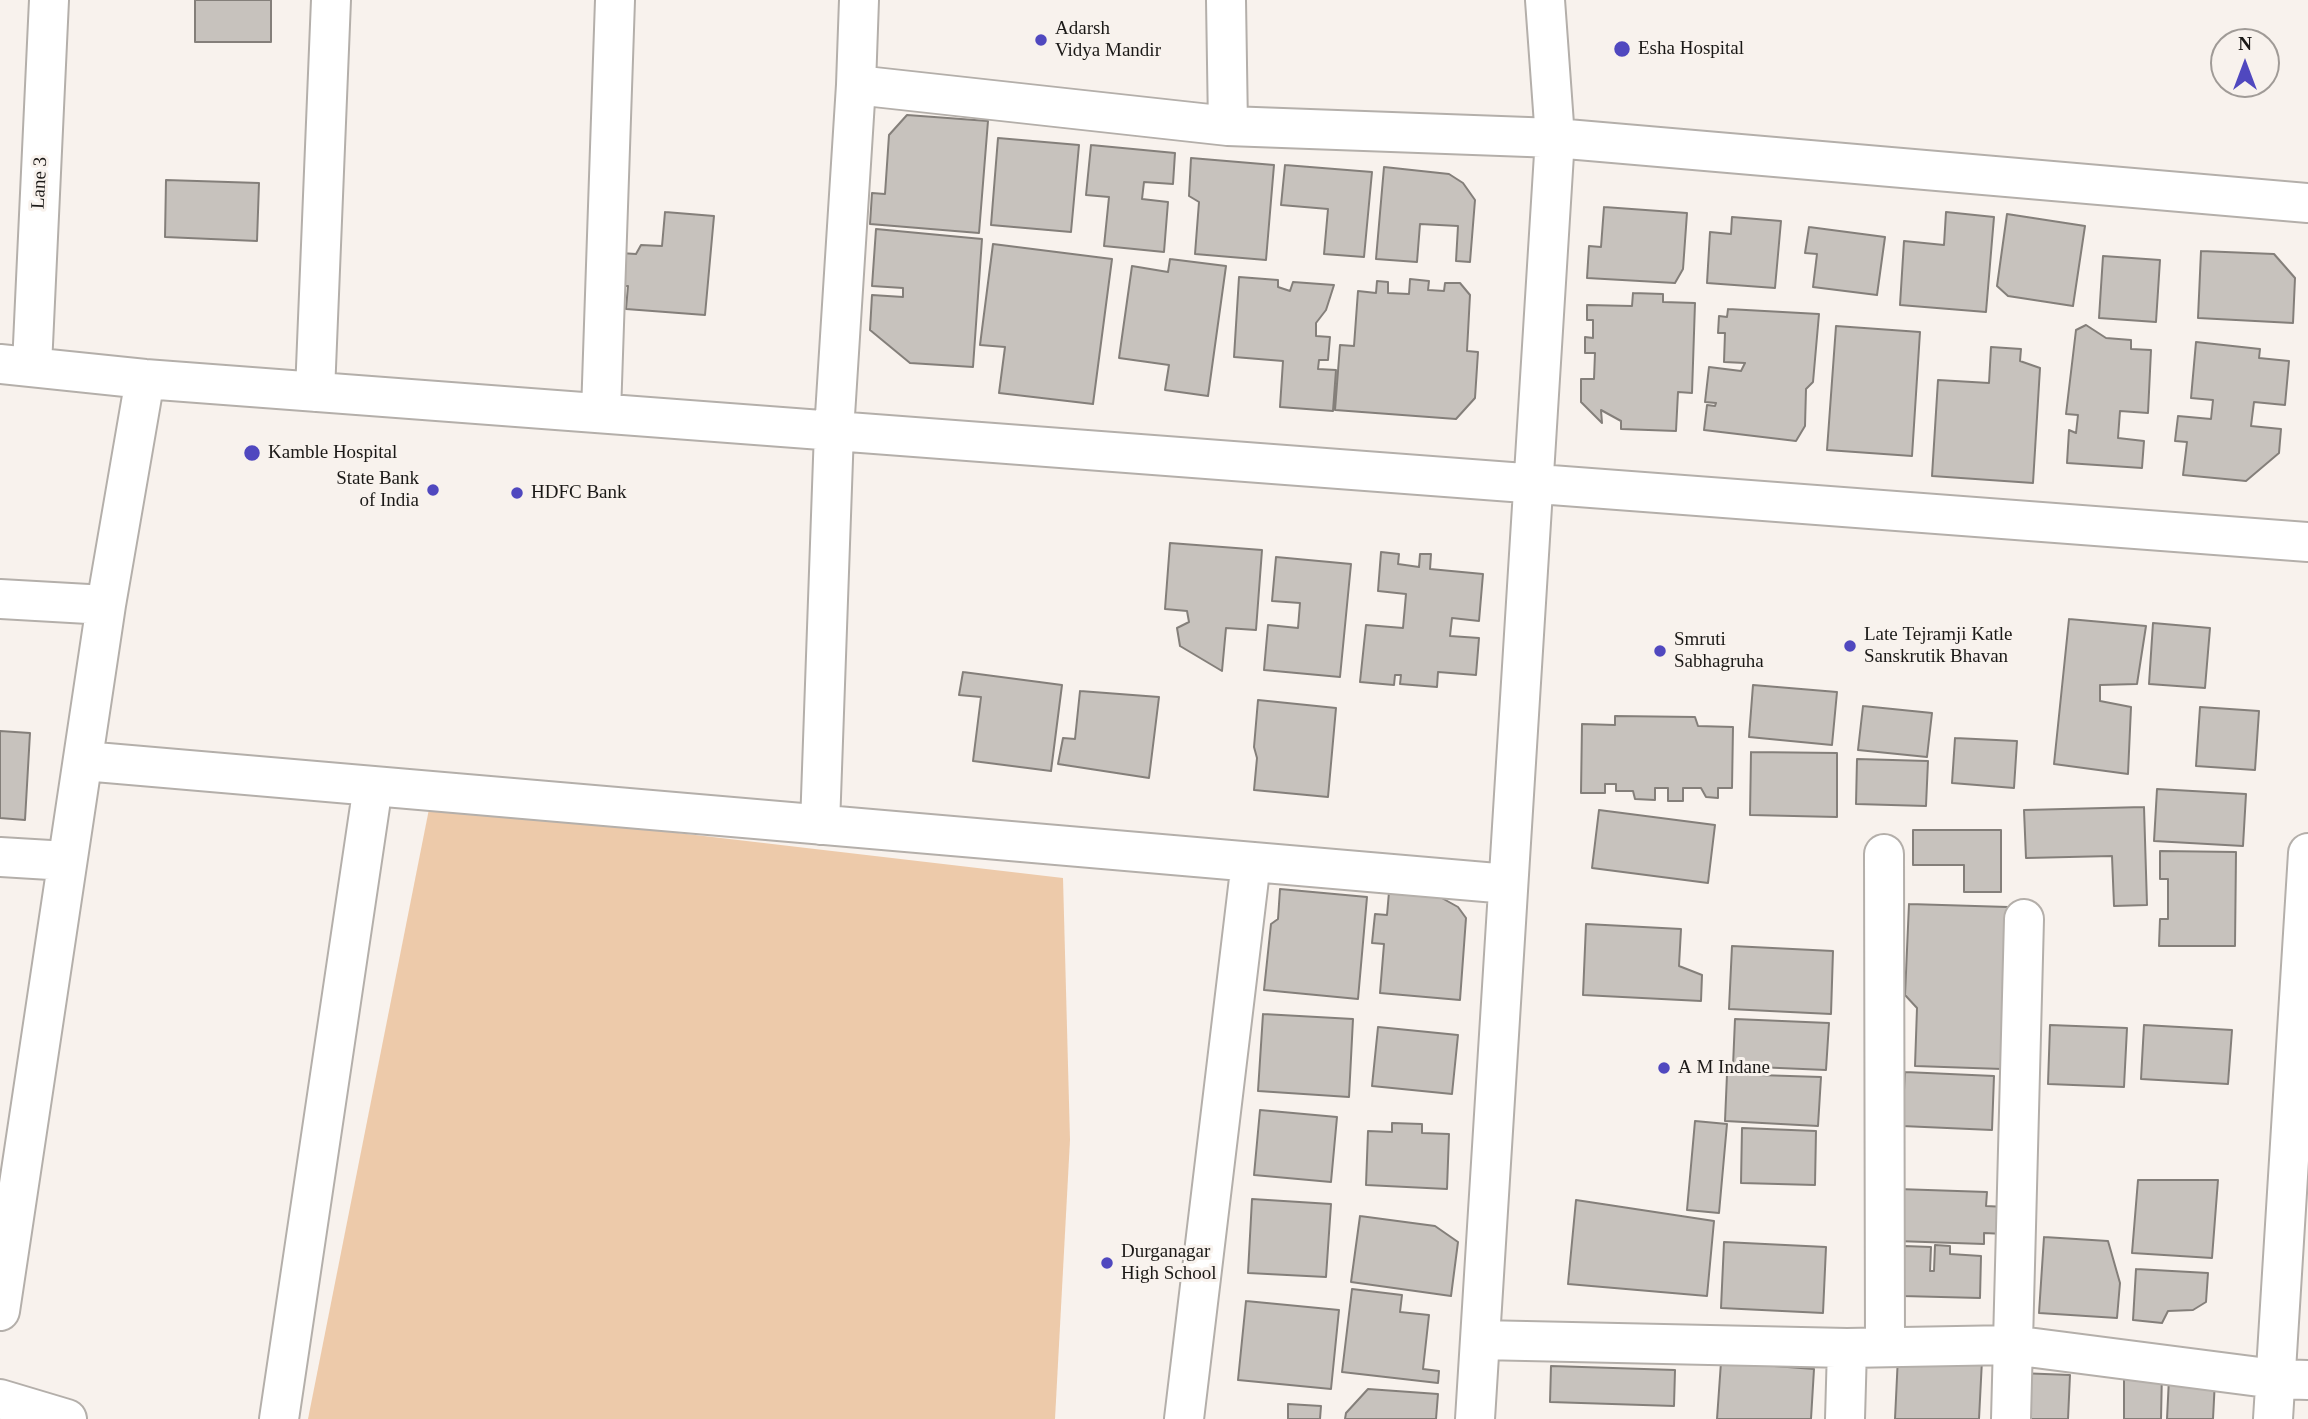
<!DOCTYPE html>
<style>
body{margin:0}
#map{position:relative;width:2308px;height:1419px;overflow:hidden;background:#f8f2ed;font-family:"Times New Roman",serif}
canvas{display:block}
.north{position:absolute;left:2210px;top:28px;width:70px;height:70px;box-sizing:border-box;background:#f8f2ed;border:2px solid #a09b97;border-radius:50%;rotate:0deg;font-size:19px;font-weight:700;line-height:28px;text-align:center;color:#1b1917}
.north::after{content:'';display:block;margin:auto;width:24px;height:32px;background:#5048bf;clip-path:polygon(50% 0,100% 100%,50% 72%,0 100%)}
</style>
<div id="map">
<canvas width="2308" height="1419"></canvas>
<div class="north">N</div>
</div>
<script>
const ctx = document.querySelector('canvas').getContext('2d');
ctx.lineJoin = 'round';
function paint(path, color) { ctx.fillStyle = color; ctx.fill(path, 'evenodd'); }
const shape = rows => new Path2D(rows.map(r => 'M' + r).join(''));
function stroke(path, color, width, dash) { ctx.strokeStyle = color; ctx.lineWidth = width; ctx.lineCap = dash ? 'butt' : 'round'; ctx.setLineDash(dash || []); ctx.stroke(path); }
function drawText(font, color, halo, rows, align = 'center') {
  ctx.font = font + ' "Times New Roman",serif'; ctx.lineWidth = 6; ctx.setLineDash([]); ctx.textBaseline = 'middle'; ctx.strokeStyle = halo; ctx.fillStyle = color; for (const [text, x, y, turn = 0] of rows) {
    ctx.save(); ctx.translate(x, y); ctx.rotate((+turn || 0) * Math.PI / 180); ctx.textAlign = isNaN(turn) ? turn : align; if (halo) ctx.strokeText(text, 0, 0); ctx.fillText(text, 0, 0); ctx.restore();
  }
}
paint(shape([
 [430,804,1063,878,1070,1140,1055,1419,308,1419]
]), '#edcaaa');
const building = shape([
 [195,0,271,0,271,42,195,42,195,0],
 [907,115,988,121,979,233,870,224,872,193,885,194,889,135,907,115],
 [998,138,1079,145,1071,232,991,225,998,138],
 [1091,145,1175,153,1173,184,1144,182,1142,199,1168,202,1164,252,1104,246,1109,197,1086,195,1091,145],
 [1191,158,1274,165,1266,260,1195,254,1199,202,1189,196,1191,158],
 [1285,165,1372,172,1364,257,1324,254,1328,209,1281,205,1285,165],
 [1384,167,1449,174,1463,183,1475,200,1470,262,1456,261,1458,226,1420,224,1417,262,1376,259,1384,167],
 [166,180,259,183,257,241,165,237,166,180],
 [1604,207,1687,213,1683,269,1675,283,1587,278,1589,246,1601,247,1604,207],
 [665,212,714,216,705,315,626,309,628,286,617,286,620,253,636,254,641,245,662,246,665,212],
 [1946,212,1994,217,1986,312,1900,305,1904,241,1944,245,1946,212],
 [2007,214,2085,226,2073,306,2008,296,1997,286,2007,214],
 [1732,217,1781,221,1775,288,1707,283,1710,232,1731,234,1732,217],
 [1809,227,1885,237,1877,295,1813,287,1817,254,1805,253,1809,227],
 [876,229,982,239,973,367,910,363,870,330,872,295,903,297,903,288,872,286,876,229],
 [993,244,1112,259,1093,404,999,393,1005,347,980,345,993,244],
 [2201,251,2274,254,2295,278,2293,323,2198,318,2201,251],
 [2103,256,2160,260,2156,322,2099,318,2103,256],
 [1170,259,1226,266,1208,396,1165,390,1169,365,1119,358,1132,266,1168,272,1170,259],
 [1239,277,1278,280,1278,287,1290,291,1293,282,1334,285,1326,310,1316,323,1316,336,1330,337,1328,360,1319,360,1318,369,1336,370,1333,411,1280,407,1283,361,1234,357,1239,277],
 [1410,279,1429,281,1428,290,1444,291,1445,283,1460,283,1470,295,1467,351,1478,352,1475,398,1456,419,1335,410,1340,345,1354,346,1358,291,1376,293,1377,281,1388,282,1388,293,1409,294,1410,279],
 [1633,293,1663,294,1663,302,1695,303,1692,393,1678,392,1676,431,1621,429,1621,421,1601,410,1602,423,1581,402,1581,379,1594,379,1595,353,1585,353,1585,337,1593,338,1593,320,1587,320,1587,305,1632,306,1633,293],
 [1728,309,1819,314,1813,382,1806,389,1805,426,1796,441,1704,430,1707,405,1715,406,1716,403,1705,402,1709,367,1741,371,1745,363,1724,362,1725,333,1718,333,1719,316,1727,317,1728,309],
 [2086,325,2106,338,2131,340,2131,349,2151,350,2148,413,2120,411,2118,438,2144,441,2142,468,2067,463,2069,430,2076,433,2078,415,2066,414,2076,330,2086,325],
 [1836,326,1920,332,1912,456,1827,450,1836,326],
 [2196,342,2260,349,2259,358,2289,361,2285,405,2254,402,2251,426,2281,429,2279,453,2246,481,2183,475,2187,442,2175,441,2178,416,2211,419,2213,400,2191,398,2196,342],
 [1991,347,2021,349,2020,361,2040,368,2033,483,1932,476,1938,380,1989,383,1991,347],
 [1170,543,1262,550,1256,630,1226,628,1222,671,1180,646,1177,628,1189,622,1187,611,1165,609,1170,543],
 [1381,552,1399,554,1398,564,1419,567,1420,554,1431,554,1430,569,1483,574,1479,621,1452,618,1450,636,1479,638,1476,675,1438,672,1437,687,1400,684,1401,675,1395,675,1394,685,1360,682,1366,625,1403,628,1406,594,1378,591,1381,552],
 [1276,557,1351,564,1340,677,1264,670,1268,625,1298,628,1300,603,1272,601,1276,557],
 [2069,619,2146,626,2137,684,2100,685,2100,701,2131,707,2128,774,2054,764,2069,619],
 [2153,623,2210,628,2205,688,2149,684,2153,623],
 [963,672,1062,685,1051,771,973,761,981,697,959,695,963,672],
 [1753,685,1837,692,1832,745,1749,737,1753,685],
 [1080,691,1159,697,1149,778,1058,764,1063,738,1075,739,1080,691],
 [1258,700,1336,708,1328,797,1254,790,1257,758,1254,747,1258,700],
 [1863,706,1932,713,1927,757,1858,750,1863,706],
 [2200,707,2259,711,2255,770,2196,766,2200,707],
 [1615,716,1695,717,1698,726,1733,727,1732,788,1718,788,1718,798,1706,797,1701,788,1683,788,1683,801,1668,801,1668,788,1655,788,1655,800,1635,799,1633,791,1616,791,1616,784,1605,784,1605,793,1581,793,1582,724,1615,725,1615,716],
 [0,731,30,733,25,820,0,818,0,731],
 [1955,738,2017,741,2014,788,1952,783,1955,738],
 [1751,752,1837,753,1837,817,1750,815,1751,752],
 [1857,759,1928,761,1926,806,1856,804,1857,759],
 [2157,789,2246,794,2243,846,2154,841,2157,789],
 [2144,807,2147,905,2114,906,2112,856,2026,858,2024,810,2144,807],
 [1599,810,1715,825,1708,883,1592,868,1599,810],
 [1913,830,2001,830,2001,892,1964,892,1964,865,1913,865,1913,830],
 [2160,851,2236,852,2235,946,2159,946,2160,919,2168,919,2168,879,2160,879,2160,851],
 [1280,889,1367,897,1358,999,1264,990,1271,924,1278,919,1280,889],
 [1389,892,1440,897,1458,907,1466,918,1460,1000,1380,993,1384,944,1372,943,1375,914,1387,915,1389,892],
 [1909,904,2008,907,2002,1069,1915,1066,1917,1008,1905,995,1909,904],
 [1586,924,1681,929,1679,966,1702,975,1701,1001,1583,995,1586,924],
 [1732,946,1833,951,1831,1014,1729,1009,1732,946],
 [1263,1014,1353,1019,1349,1097,1258,1091,1263,1014],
 [1735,1019,1829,1023,1826,1070,1733,1066,1735,1019],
 [2050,1025,2127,1028,2124,1087,2048,1084,2050,1025],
 [2144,1025,2232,1030,2228,1084,2141,1079,2144,1025],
 [1378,1027,1458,1035,1452,1094,1372,1086,1378,1027],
 [1905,1072,1994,1076,1992,1130,1902,1126,1905,1072],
 [1727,1074,1821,1077,1818,1126,1725,1121,1727,1074],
 [1260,1110,1337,1117,1331,1182,1254,1175,1260,1110],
 [1695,1121,1727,1124,1719,1213,1687,1210,1695,1121],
 [1392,1123,1422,1124,1422,1133,1449,1134,1447,1189,1366,1185,1368,1131,1392,1132,1392,1123],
 [1742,1128,1816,1131,1815,1185,1741,1183,1742,1128],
 [2138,1180,2218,1180,2212,1258,2132,1253,2138,1180],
 [1898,1189,1987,1192,1986,1206,2006,1207,2005,1234,1984,1233,1984,1244,1896,1241,1898,1189],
 [1252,1199,1331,1204,1326,1277,1248,1273,1252,1199],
 [1576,1200,1714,1221,1707,1296,1568,1284,1576,1200],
 [1360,1216,1435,1226,1458,1242,1451,1296,1351,1282,1360,1216],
 [2044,1237,2108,1241,2120,1283,2117,1318,2039,1313,2044,1237],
 [1724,1242,1826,1247,1823,1313,1721,1308,1724,1242],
 [1935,1245,1950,1246,1950,1254,1981,1256,1980,1298,1902,1296,1904,1246,1931,1247,1930,1271,1934,1271,1935,1245],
 [2136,1269,2208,1273,2206,1302,2193,1310,2168,1311,2162,1323,2133,1320,2136,1269],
 [1352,1289,1402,1295,1400,1312,1429,1315,1423,1369,1439,1371,1438,1383,1342,1372,1352,1289],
 [1246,1301,1339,1310,1331,1389,1238,1380,1246,1301],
 [1898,1356,1982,1360,1979,1419,1895,1419,1898,1356],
 [1721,1362,1814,1369,1811,1419,1717,1419,1721,1362],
 [1551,1366,1675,1370,1674,1406,1550,1402,1551,1366],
 [2162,1371,2161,1419,2124,1419,2124,1375,2162,1371],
 [2019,1373,2070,1375,2068,1419,2017,1419,2019,1373],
 [2169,1378,2215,1380,2213,1419,2167,1419,2169,1378],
 [1368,1389,1438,1394,1436,1419,1345,1419,1346,1413,1368,1389],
 [1288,1404,1321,1406,1320,1419,1288,1419,1288,1404]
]);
paint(building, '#c7c2bd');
stroke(building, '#847f7a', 2);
const minor = shape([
 [1226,0,1228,126,1555,138,2308,203],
 [856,85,859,0],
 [0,364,145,379,2308,542],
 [32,366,49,0],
 [315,392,331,0],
 [601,413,615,0],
 [0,599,106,605],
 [84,761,1508,884],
 [820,825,834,431,856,85,1228,126],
 [1884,854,1885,1347],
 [0,857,67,861],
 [0,1311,106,605,145,379],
 [1480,1340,1847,1348],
 [0,1399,67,1419],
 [279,1419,373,786],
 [1184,1419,1251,862],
 [1475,1419,1555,138,1545,0],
 [1845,1419,1847,1348,2012,1345,2275,1379,2308,1380],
 [2011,1419,2024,919],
 [2273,1419,2308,853]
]);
stroke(minor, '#b4afaa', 42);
stroke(minor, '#fff', 38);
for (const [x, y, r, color] of [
 [1041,40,7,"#5048bf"],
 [1622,49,9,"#5048bf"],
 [252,453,9,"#5048bf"],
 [433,490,7,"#5048bf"],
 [517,493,7,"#5048bf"],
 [1850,646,7,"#5048bf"],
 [1660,651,7,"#5048bf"],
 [1664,1068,7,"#5048bf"],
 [1107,1263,7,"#5048bf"]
]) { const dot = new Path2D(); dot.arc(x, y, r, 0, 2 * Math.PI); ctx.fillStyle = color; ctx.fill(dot); stroke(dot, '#f8f2ed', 2.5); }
drawText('19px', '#1b1917', '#f8f2ed', [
 ["Adarsh",1055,29],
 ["Vidya Mandir",1055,51],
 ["Esha Hospital",1638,49],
 ["Kamble Hospital",268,453],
 ["State Bank",419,479,"right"],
 ["of India",419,501,"right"],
 ["HDFC Bank",531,493],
 ["Late Tejramji Katle",1864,635],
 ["Sanskrutik Bhavan",1864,657],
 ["Smruti",1674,640],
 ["Sabhagruha",1674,662],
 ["A M Indane",1678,1068],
 ["Durganagar",1121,1252],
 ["High School",1121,1274]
], 'left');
drawText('19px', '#1b1917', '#f8f2ed', [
 ["Lane 3",40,183,-87]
]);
</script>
